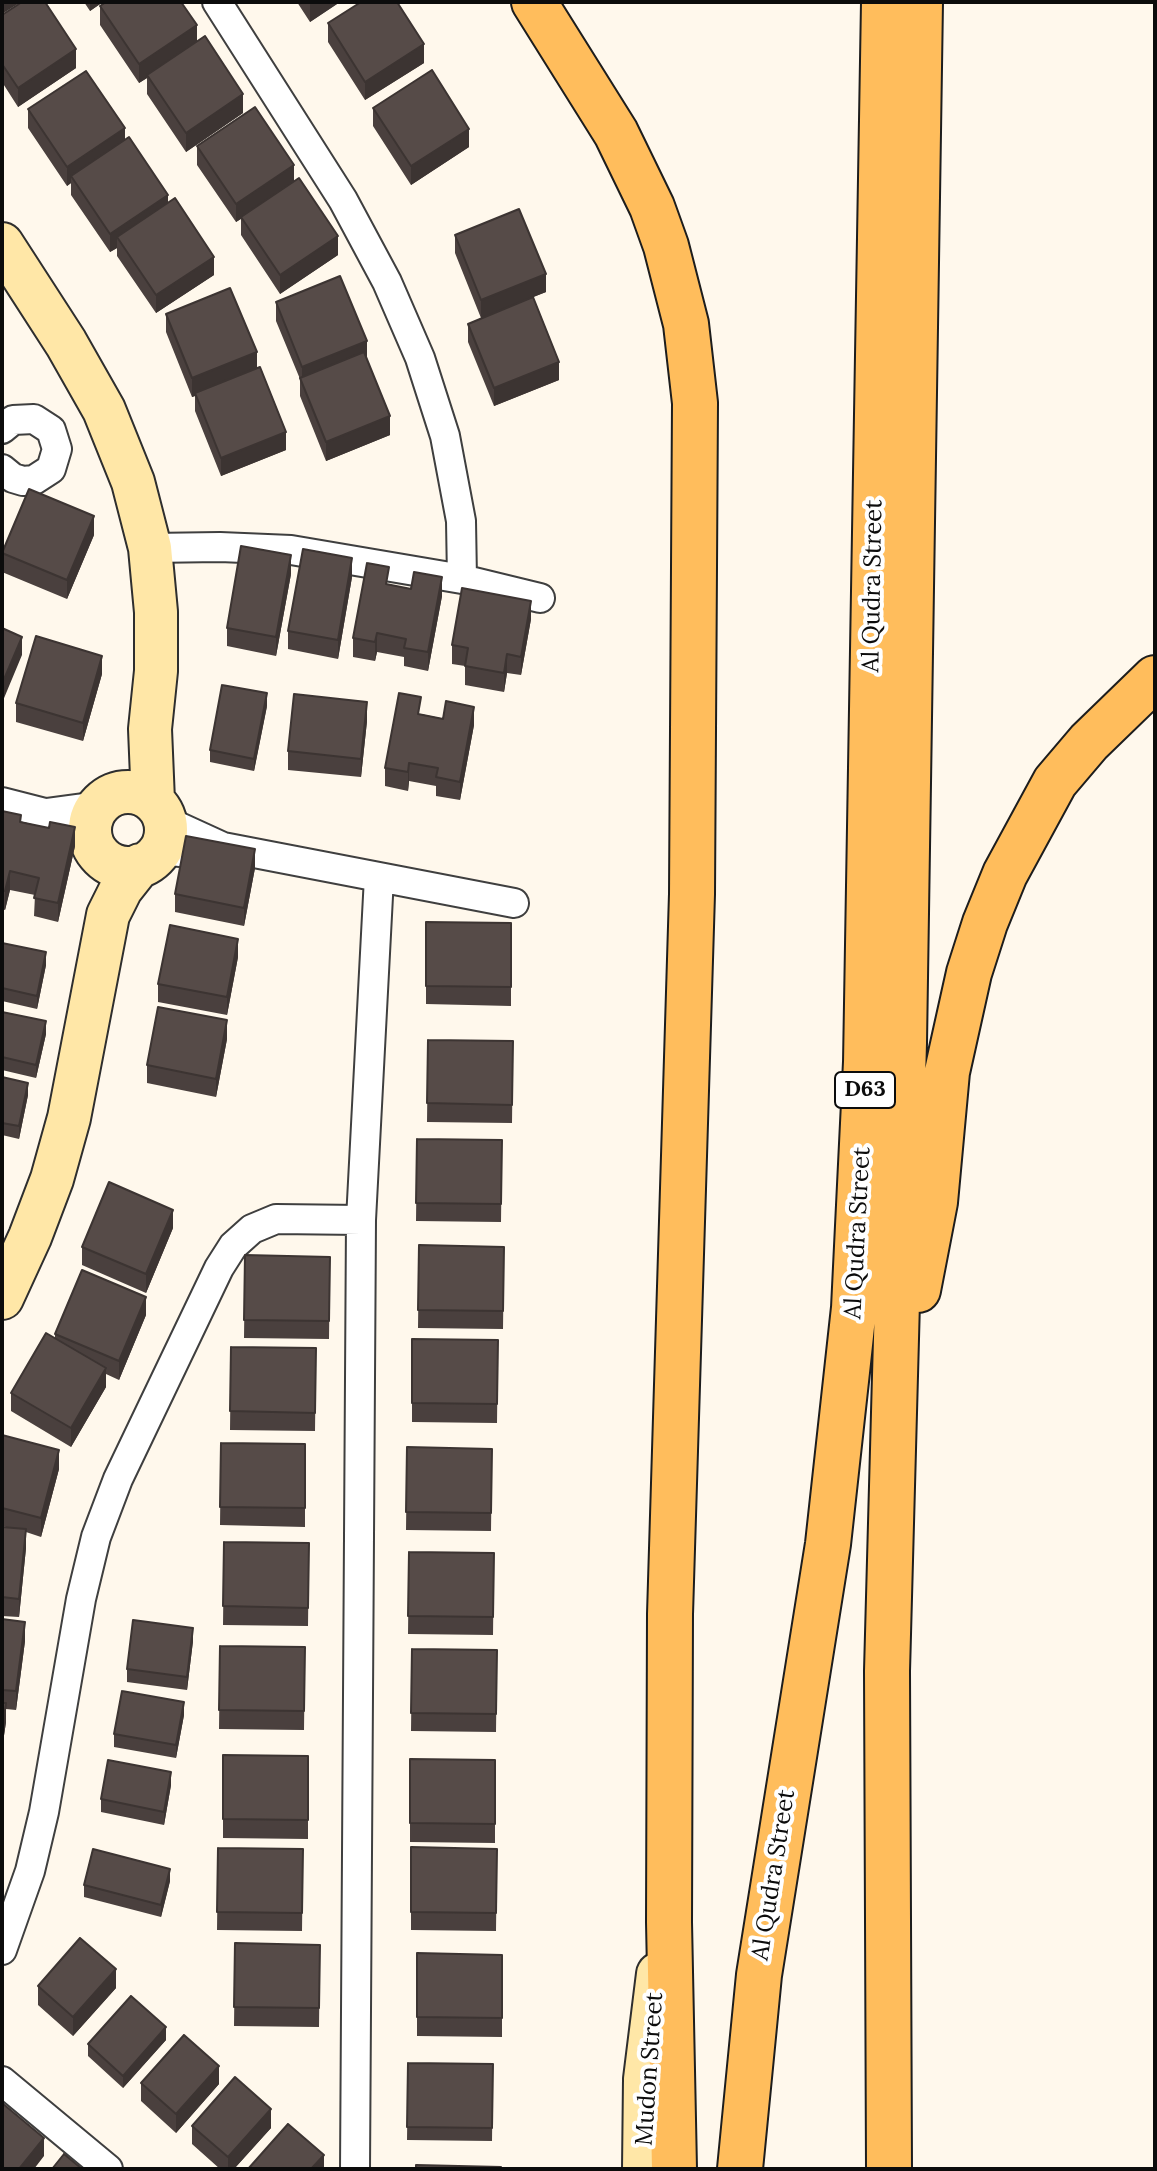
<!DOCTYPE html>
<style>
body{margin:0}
#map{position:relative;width:1157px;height:2171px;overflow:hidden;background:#fff8ec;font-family:Lora,serif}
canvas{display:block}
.frame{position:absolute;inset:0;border:4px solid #0c0c0c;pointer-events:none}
</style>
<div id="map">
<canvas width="1157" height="2171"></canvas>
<div class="frame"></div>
</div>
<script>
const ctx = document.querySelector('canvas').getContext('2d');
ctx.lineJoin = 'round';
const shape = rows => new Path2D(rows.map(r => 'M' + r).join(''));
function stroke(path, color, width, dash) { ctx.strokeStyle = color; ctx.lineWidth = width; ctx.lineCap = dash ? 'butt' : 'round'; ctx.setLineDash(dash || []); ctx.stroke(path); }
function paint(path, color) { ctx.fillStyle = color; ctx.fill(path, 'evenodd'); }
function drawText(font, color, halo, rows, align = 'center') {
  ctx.font = font + ' Lora,serif'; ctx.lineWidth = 8; ctx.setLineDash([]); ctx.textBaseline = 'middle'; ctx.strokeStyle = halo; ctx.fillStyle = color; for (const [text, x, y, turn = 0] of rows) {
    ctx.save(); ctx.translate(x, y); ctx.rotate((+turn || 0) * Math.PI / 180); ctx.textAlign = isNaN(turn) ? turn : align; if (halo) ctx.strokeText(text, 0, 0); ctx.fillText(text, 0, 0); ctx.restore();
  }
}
const street = shape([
 [217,2,343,200,387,282,420,358,445,436,461,521,462,579],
 [2,429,13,420,34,419,51,430,57,449,51,469,34,480,23,481,13,478,2,469],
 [150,548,220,547,291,550,462,579,540,598],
 [2,802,45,813,90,832],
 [46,813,98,806],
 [164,820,223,847,514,903],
 [159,850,191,853,218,848],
 [2,1950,30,1871,44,1812,81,1599,96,1537,118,1479,219,1268,233,1246,252,1229,276,1219,361,1220],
 [2,2081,108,2169],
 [355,2169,361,1220,379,877]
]);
const secondary = shape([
 [2,244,66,343,104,410,133,482,150,548,156,612,156,671,150,729,153,801],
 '90 830a38 38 0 1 1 76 0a38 38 0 1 1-76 0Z',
 [2,1298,30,1237,52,1179,69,1118,108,915,121,889,140,865],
 [644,2169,645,2079,658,1974]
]);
const primary = shape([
 [534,2,616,133,652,207,666,246,686,324,695,403,692,894,670,1614,669,1922,674,2169],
 [918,1290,935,1202,947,1072,969,973,985,923,1005,874,1055,782,1089,742,1155,678],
 [740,2169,759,1975,828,1544,854,1308,866,1062,884,2],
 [889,2169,887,1671,904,1043,920,2]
]);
stroke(street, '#3f3f3f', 32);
stroke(secondary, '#2e2e2e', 46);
stroke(primary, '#1d1d1d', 48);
stroke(street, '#fff', 28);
stroke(secondary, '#ffe7a7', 42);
stroke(primary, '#ffbd5c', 44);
paint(shape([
 [84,2,103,2,90,11],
 [297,2,340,2,310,22],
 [100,6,197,42,243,113,186,152,147,94,147,78,139,83,100,25],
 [2,15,76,68,18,107,2,82],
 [328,23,424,63,365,100,328,42],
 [373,108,469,147,411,185,373,126],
 [28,109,125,140,214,275,156,313,117,256,117,248,110,252,71,195,71,183,67,186,28,128],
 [197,146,338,255,280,294,241,235,241,219,236,222,197,165],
 [455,235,546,292,533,297,559,380,494,406,468,342,468,324,481,318,455,253],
 [276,302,367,358,390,435,326,461,300,396,300,379,276,321],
 [166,314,257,368,286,450,221,476,195,411,195,396,192,397,166,332],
 [94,535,67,599,2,572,2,553],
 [291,574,276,656,227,646,227,628],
 [352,577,338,659,288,649,288,631],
 [389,585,442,596,428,671,404,666,404,657,377,652,375,661,353,657,353,638],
 [531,619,521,675,507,673,504,692,465,685,465,666,452,664,452,645],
 [102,674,83,741,16,722,16,703],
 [267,706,254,771,210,762,210,750],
 [421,714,474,725,460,800,436,796,436,786,409,781,408,791,385,786,385,768],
 [367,721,361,777,288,770,288,751],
 [2,811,21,822,49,828,75,846,58,922,34,916,35,895,10,890,5,910,2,909],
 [255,868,244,926,175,912,175,894],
 [426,922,511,923,511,1006,426,1004],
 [2,943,46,965,37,1009,2,1001],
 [238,957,227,1015,158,1002,158,984],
 [2,1012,46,1034,36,1078,2,1070],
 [227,1039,216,1097,147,1083,147,1065],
 [428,1040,513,1041,512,1123,427,1122],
 [2,1077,28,1095,19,1139,2,1135],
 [417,1139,502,1140,501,1222,416,1221],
 [173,1228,146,1293,82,1265,82,1247],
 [419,1245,504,1247,503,1329,418,1328],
 [245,1255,330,1257,329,1339,244,1338],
 [146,1315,119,1380,106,1374,106,1387,71,1447,11,1411,11,1393,55,1338,55,1334],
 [412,1339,498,1340,497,1423,412,1422],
 [231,1347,316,1348,315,1431,230,1430],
 [2,1435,59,1469,41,1537,26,1532,26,1548,19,1617,2,1616,2,1527,6,1527,2,1526],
 [221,1443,305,1444,305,1527,220,1525],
 [407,1447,492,1449,491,1531,406,1530],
 [224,1542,309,1543,308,1626,223,1625],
 [409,1552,494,1553,493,1635,408,1634],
 [2,1619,25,1641,16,1710,6,1709,6,1722,2,1749],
 [193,1641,187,1690,127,1682,127,1669],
 [220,1646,305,1647,304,1730,219,1729],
 [412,1649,497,1650,496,1732,411,1731],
 [184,1715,176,1758,114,1747,114,1734],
 [223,1755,308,1756,308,1839,223,1838],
 [410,1759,495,1760,495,1843,410,1842],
 [171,1785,164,1825,101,1812,101,1799],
 [411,1847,497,1849,496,1931,411,1930],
 [218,1848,303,1849,302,1931,217,1930],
 [170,1881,161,1917,84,1897,84,1885],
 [235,1943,320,1945,319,2027,234,2026],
 [417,1953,502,1955,502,2037,417,2036],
 [38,1986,116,1988,73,2036,38,2005],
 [166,2040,123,2088,88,2056,88,2044],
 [408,2063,493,2064,492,2141,407,2140],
 [141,2083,219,2084,176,2133,141,2101],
 [192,2126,271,2128,234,2169,220,2169,192,2144]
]), '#4a403e');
paint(shape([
 [2,2,21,2,2,14],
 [90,2,103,2,90,11],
 [311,2,340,2,310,22,310,3],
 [197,25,197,44,147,75,147,78,139,83,139,64],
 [424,44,424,63,365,100,365,82],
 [76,49,76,68,18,107,18,88],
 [243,94,243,113,186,152,186,133],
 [125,128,125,147,71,176,71,183,67,186,67,167],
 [469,129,469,147,411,185,411,166],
 [294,165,294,184,236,222,236,204],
 [168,195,168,214,117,237,117,248,110,252,110,234],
 [338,236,338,255,280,294,280,275],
 [214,257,214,275,156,313,156,295],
 [546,274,546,292,481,318,481,300],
 [367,341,367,360,302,386,302,367],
 [257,352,257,371,195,393,195,396,192,397,192,378],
 [559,362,559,380,494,406,494,388],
 [390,416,390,435,326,461,326,442],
 [286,432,286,450,221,476,221,458],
 [94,516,94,535,67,599,67,580],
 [291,555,291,574,276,656,276,637],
 [352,558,352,577,338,659,338,640],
 [442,577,442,596,428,671,428,652],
 [531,601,531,619,521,675,521,657],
 [377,633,377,652,375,661,375,642],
 [22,637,22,655,2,703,2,684],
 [507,654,507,673,504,692,504,673],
 [102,656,102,674,83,741,83,723],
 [267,693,267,706,254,771,254,759],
 [367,702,367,721,361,777,361,759],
 [474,707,474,725,460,800,460,782],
 [409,763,409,781,408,791,408,772],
 [75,827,75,846,58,922,58,903],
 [255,849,255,868,244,926,244,908],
 [10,871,10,890,5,910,5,891],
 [238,939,238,957,227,1015,227,997],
 [46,952,46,965,37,1009,37,996],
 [227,1020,227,1039,216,1097,216,1079],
 [46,1021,46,1034,36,1078,36,1065],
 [28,1083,28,1095,19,1139,19,1126],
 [173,1210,173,1228,146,1293,146,1274],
 [146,1297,146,1315,119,1380,119,1361],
 [106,1368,106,1387,71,1447,71,1428],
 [59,1450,59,1469,41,1537,41,1518],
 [26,1529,26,1548,19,1617,19,1599],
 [25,1622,25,1641,16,1710,16,1691],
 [193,1628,193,1641,187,1690,187,1677],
 [184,1702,184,1715,176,1758,176,1745],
 [6,1703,6,1722,2,1749,2,1731],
 [171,1772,171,1785,164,1825,164,1812],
 [170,1869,170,1881,161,1917,161,1905],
 [116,1969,116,1988,73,2036,73,2017],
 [166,2027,166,2040,123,2088,123,2076],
 [219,2066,219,2084,176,2133,176,2114],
 [271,2109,271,2128,234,2169,228,2169,228,2157],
 [44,2138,44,2156,34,2169,19,2169],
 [324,2155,324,2169,311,2169]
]), '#3c3432');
const building = shape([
 [22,2,45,2,76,49,18,88,2,64,2,15,22,2],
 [106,2,181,2,197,25,139,64,100,6,106,2],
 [361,2,397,2,424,44,365,82,328,23,361,2],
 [205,36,243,94,186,133,147,75,205,36],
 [432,70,469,129,411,166,373,108,432,70],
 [86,71,125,128,67,167,28,109,86,71],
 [255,107,294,165,236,204,197,146,255,107],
 [129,137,168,195,110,234,71,176,129,137],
 [299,178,338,236,280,275,241,217,299,178],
 [175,198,214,257,156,295,117,237,175,198],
 [519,209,546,274,481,300,455,235,519,209],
 [340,276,367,341,302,367,276,302,340,276],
 [230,288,257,352,192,378,166,314,230,288],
 [533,297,559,362,494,388,468,324,533,297],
 [364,352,390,416,326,442,300,378,364,352],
 [260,367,286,432,221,458,195,393,260,367],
 [29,489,94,516,67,580,2,553,29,489],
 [241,546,291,555,276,637,227,628,241,546],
 [303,549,352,558,338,640,288,631,303,549],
 [367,563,389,567,386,584,411,589,414,572,442,577,428,652,404,648,406,639,377,633,375,642,353,638,367,563],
 [462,588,531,601,521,657,507,654,504,673,465,666,468,648,452,645,462,588],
 [2,628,22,637,2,684,2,628],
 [36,636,102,656,83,723,16,703,36,636],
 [222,685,267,693,254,759,210,750,222,685],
 [399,693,421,697,418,714,443,719,446,701,474,707,460,782,436,777,438,768,409,763,408,772,385,768,399,693],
 [294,694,367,702,361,759,288,751,294,694],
 [2,811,21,815,20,822,49,828,50,822,75,827,58,903,34,898,39,878,10,871,5,891,2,891,2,811],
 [186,836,255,849,244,908,175,894,186,836],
 [426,922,511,923,511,987,426,986,426,922],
 [170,925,238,939,227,997,158,984,170,925],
 [2,943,46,952,37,996,2,988,2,943],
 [158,1007,227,1020,216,1079,147,1065,158,1007],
 [2,1012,46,1021,36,1065,2,1057,2,1012],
 [428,1040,513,1041,512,1105,427,1103,428,1040],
 [2,1077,28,1083,19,1126,2,1123,2,1077],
 [417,1139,502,1140,501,1204,416,1203,417,1139],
 [109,1182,173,1210,146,1274,82,1247,109,1182],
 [419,1245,504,1247,503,1311,418,1310,419,1245],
 [245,1255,330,1257,329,1321,244,1320,245,1255],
 [82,1270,146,1297,119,1361,55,1334,82,1270],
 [46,1333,106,1368,71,1428,11,1393,46,1333],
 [412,1339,498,1340,497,1404,412,1403,412,1339],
 [231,1347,316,1348,315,1413,230,1411,231,1347],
 [2,1435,59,1450,41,1518,2,1508,2,1435],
 [221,1443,305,1444,305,1508,220,1507,221,1443],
 [407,1447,492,1449,491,1513,406,1512,407,1447],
 [2,1527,26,1529,19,1599,2,1597,2,1527],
 [224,1542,309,1543,308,1608,223,1606,224,1542],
 [409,1552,494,1553,493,1617,408,1616,409,1552],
 [2,1619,25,1622,16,1691,2,1690,2,1619],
 [133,1620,193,1628,187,1677,127,1669,133,1620],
 [220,1646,305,1647,304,1711,219,1710,220,1646],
 [412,1649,497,1650,496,1714,411,1713,412,1649],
 [122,1691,184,1702,176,1745,114,1734,122,1691],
 [2,1703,6,1703,2,1731,2,1703],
 [223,1755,308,1756,308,1820,223,1819,223,1755],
 [410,1759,495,1760,495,1824,410,1823,410,1759],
 [108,1760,171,1772,164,1812,101,1799,108,1760],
 [411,1847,497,1849,496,1913,411,1912,411,1847],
 [218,1848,303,1849,302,1913,217,1912,218,1848],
 [93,1849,170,1869,161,1905,84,1885,93,1849],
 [80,1938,116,1969,73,2017,38,1986,80,1938],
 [235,1943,320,1945,319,2008,234,2007,235,1943],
 [417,1953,502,1955,502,2018,417,2017,417,1953],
 [131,1996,166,2027,123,2076,88,2044,131,1996],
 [184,2035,219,2066,176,2114,141,2083,184,2035],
 [408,2063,493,2064,492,2128,407,2127,408,2063],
 [235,2077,271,2109,228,2157,192,2126,235,2077],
 [2,2103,44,2138,19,2169,2,2169,2,2103],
 [288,2124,324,2155,311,2169,248,2169,288,2124],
 [64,2154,82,2169,52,2169,64,2154],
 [416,2165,501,2167,501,2169,416,2169,416,2165]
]);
paint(building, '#564b48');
stroke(building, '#3c3432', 2);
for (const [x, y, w] of [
 [865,1090,60]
]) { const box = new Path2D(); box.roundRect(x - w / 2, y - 18, w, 36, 6); ctx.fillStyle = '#fff'; ctx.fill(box); stroke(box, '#0c0c0c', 2); }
drawText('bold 22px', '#0c0c0c', null, [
 ["D63",865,1090]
]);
drawText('24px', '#0c0c0c', '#fff', [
 ["Al Qudra Street",873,586,-89],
 ["Al Qudra Street",858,1233,-87],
 ["Al Qudra Street",774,1875,-81],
 ["Mudon Street",650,2069,-86]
]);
</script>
